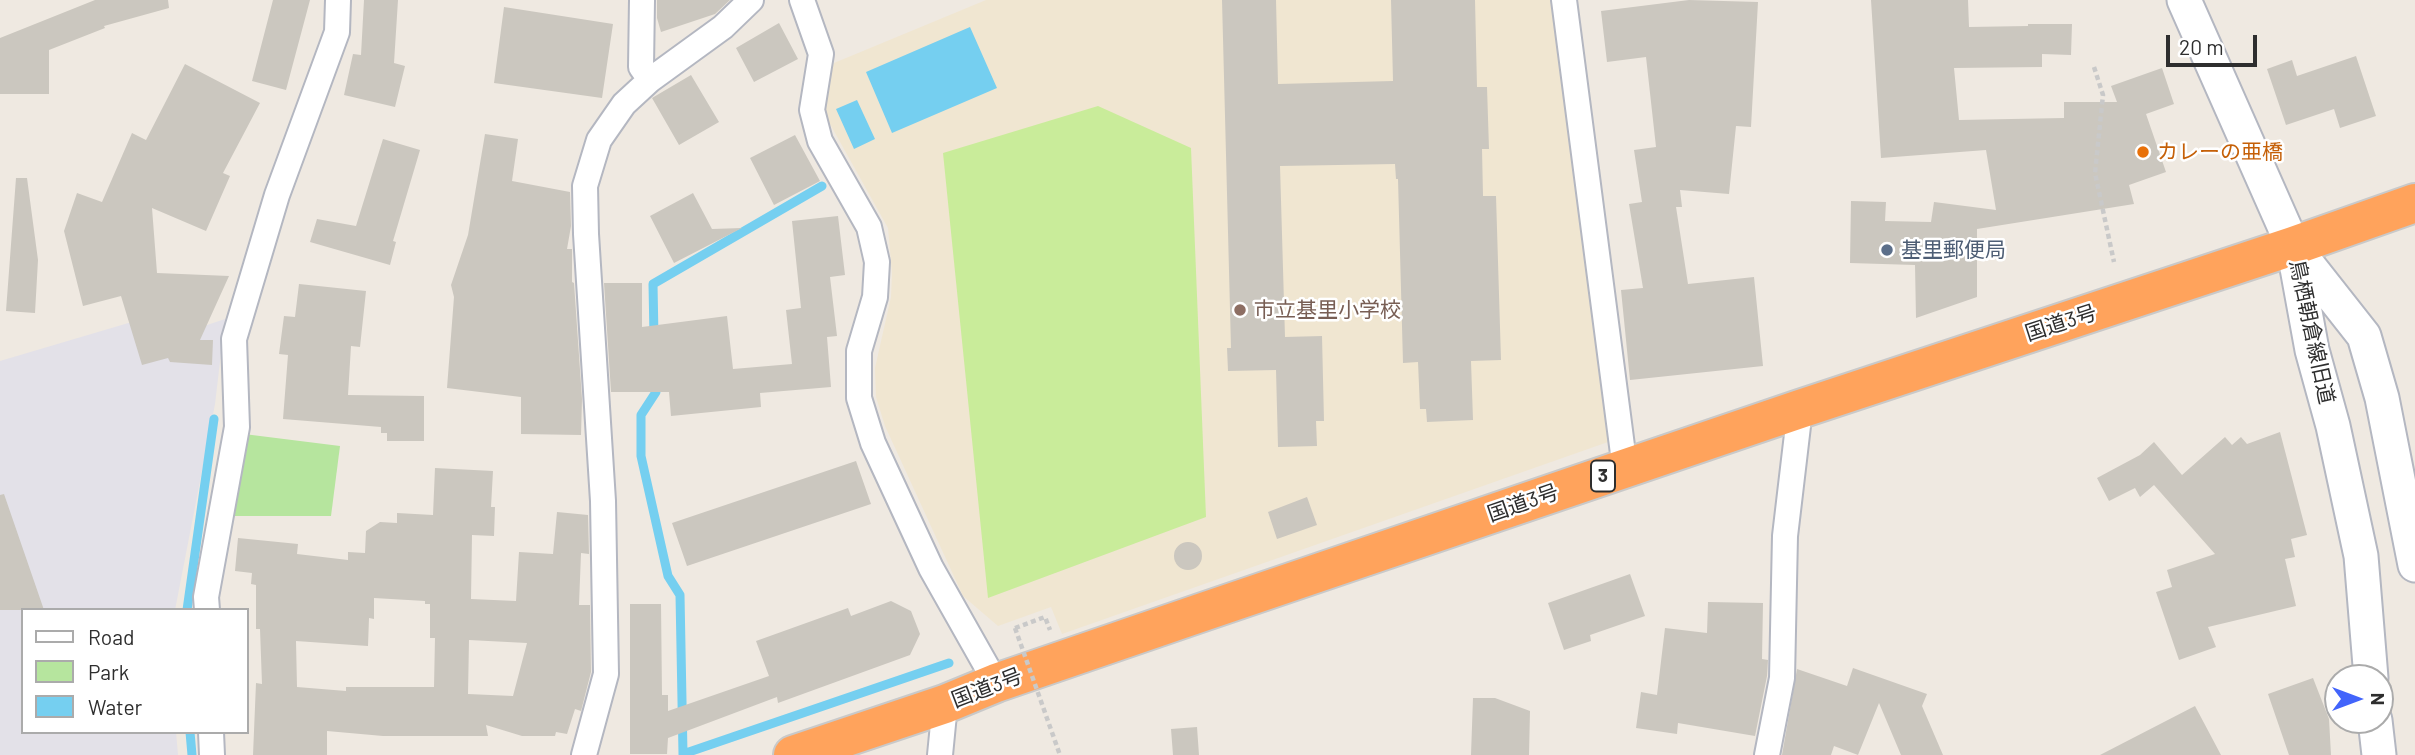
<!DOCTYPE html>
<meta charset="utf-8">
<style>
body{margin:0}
#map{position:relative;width:2415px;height:755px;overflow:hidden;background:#efe9e1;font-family:Barlow,sans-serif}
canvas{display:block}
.legend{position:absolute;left:21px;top:608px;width:228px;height:126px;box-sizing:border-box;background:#fff;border:2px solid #ababab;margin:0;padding:9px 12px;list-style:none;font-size:21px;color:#2e2e2e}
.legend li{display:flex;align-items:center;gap:14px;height:35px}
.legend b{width:35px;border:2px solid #ababab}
.north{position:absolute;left:2324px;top:664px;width:70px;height:70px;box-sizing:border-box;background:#fff;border:2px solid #ababab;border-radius:50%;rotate:90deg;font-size:19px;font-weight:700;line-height:28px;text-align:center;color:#2e2e2e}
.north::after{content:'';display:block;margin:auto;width:24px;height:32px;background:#4264fb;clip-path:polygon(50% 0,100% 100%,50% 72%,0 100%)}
.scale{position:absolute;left:2166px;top:35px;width:91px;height:32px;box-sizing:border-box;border:4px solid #2e2e2e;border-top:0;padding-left:9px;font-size:21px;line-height:24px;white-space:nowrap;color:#2e2e2e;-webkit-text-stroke:5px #fff;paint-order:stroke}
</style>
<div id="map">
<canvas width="2415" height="755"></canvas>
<ul class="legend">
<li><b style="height:9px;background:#fff"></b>Road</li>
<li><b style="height:19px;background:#b6e59e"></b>Park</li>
<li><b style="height:19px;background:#75cff0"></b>Water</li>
</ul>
<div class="north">N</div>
<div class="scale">20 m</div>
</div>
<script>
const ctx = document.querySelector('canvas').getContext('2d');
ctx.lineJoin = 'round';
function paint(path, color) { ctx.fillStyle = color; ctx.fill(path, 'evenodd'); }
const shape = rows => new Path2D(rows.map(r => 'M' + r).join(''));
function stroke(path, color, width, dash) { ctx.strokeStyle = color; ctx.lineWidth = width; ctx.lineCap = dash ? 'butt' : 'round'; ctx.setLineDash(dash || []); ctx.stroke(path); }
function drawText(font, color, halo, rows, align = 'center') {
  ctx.font = font + ' Barlow,"Noto Sans JP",sans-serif'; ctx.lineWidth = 5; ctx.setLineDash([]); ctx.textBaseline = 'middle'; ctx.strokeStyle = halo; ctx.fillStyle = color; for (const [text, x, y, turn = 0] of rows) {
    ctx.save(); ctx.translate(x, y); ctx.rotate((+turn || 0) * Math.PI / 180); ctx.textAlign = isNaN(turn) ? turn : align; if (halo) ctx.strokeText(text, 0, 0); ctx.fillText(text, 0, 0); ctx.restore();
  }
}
paint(shape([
 [152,316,207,325,225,319,215,404,175,610,23,610,23,732,176,732,178,755,0,755,0,361]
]), '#e3e1e8');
paint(shape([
 [986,0,1552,0,1608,442,1062,634,1051,607,998,626,963,596,885,426,876,397,875,368,891,297,892,273,888,228,825,115,823,102,834,63]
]), '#f0e6d1');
paint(shape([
 [244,434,340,446,331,516,227,516]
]), '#b6e59e');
paint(shape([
 [1098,106,1191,148,1206,517,988,598,943,153]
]), '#c9ec9a');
paint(shape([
 [970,27,997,88,892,133,866,72],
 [857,100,875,139,854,149,836,109]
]), '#75cff0');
stroke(shape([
 [654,337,653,284,822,186],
 [656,382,656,392,641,415,641,456,668,576,680,595,683,754,949,663],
 [187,610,214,419],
 [190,732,192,755]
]), '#75cff0', 9);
paint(shape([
 [95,0,168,0,169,8,104,26,105,28,49,50,49,94,0,94,0,38],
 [273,0,310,0,286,90,252,81],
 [364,0,398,0,394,63,405,66,395,107,344,95,353,54,361,55],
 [657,0,730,0,715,14,661,32,657,18],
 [1222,0,1276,0,1278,84,1393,81,1391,0,1475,0,1477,87,1487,87,1489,149,1482,149,1483,196,1496,196,1501,360,1471,361,1473,420,1427,422,1426,409,1420,409,1418,362,1403,363,1398,179,1396,179,1395,164,1280,166,1285,337,1322,336,1324,421,1316,421,1317,446,1278,447,1276,370,1228,371,1227,348,1231,348],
 [1689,0,1758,2,1751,127,1736,126,1729,194,1680,190,1682,207,1676,207,1688,284,1754,277,1763,366,1630,380,1621,290,1643,288,1629,204,1642,202,1634,150,1656,147,1646,57,1607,62,1601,11],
 [1871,0,1968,0,1969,27,2028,26,2028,24,2072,24,2071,55,2042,54,2042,67,1954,68,1959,120,2064,118,2064,102,2117,102,2111,86,2162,68,2174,104,2146,114,2166,172,2129,185,2134,204,1977,229,1977,297,1916,318,1915,265,1850,263,1851,201,1886,202,1885,221,1931,222,1934,202,1996,210,1986,150,1881,158],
 [504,7,613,24,602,98,494,83],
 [779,23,798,59,754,82,736,48],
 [2356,56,2376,116,2340,128,2334,109,2286,125,2267,69,2292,60,2297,76],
 [185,64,260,103,223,173,230,176,206,231,152,208,157,273,229,276,200,340,213,340,212,365,170,362,168,358,142,365,121,296,83,306,64,231,77,193,102,202,132,133,146,140],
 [691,75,719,122,679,145,652,98],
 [485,134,518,139,512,181,570,192,571,226,567,249,572,249,572,282,574,283,582,399,581,435,521,434,521,397,447,388,454,297,451,285,468,235],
 [795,135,820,181,774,205,750,158],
 [383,139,420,150,393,241,396,242,390,265,310,242,317,219,356,226],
 [16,178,27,178,38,260,35,313,6,311],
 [693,193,712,229,742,228,674,263,650,216],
 [838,216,845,275,830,277,837,336,827,337,831,387,760,393,761,407,671,416,669,392,611,392,604,283,642,283,642,327,727,316,733,369,792,364,786,310,801,308,792,221],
 [299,284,366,291,360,347,351,346,348,395,424,396,424,441,387,441,387,433,381,433,381,427,283,419,288,355,279,354,284,316,295,317],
 [2280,432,2307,535,2291,539,2295,557,2285,559,2296,606,2208,627,2216,647,2179,660,2156,592,2172,587,2167,570,2215,554,2154,485,2140,497,2135,488,2109,501,2097,478,2140,455,2154,442,2182,475,2225,437,2232,445,2241,437,2247,444],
 [856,461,871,504,687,566,672,523],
 [435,468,493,471,491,507,495,507,494,536,472,535,471,599,516,601,519,552,553,554,557,512,588,515,589,554,581,553,579,605,590,605,591,672,581,711,575,709,567,734,556,732,555,736,522,736,486,725,488,736,383,736,327,731,327,755,253,755,256,683,262,684,260,629,256,629,256,585,251,584,252,573,235,571,238,538,298,544,297,554,348,560,348,552,365,553,366,531,380,522,397,523,397,513,433,515],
 [374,598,425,601,425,604,430,604,430,638,435,638,434,687,346,687,346,691,297,687,296,641,368,646,369,618,374,619],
 [469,640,527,643,513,696,468,694],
 [4,494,44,610,0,610,0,495],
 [1307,497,1317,525,1277,539,1268,512],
 '1174 556a14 14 0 1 1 28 0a14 14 0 1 1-28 0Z',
 [1630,574,1645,616,1590,635,1591,641,1564,650,1548,603],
 [891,601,911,611,920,634,910,655,778,703,777,697,668,738,667,754,630,754,630,604,661,604,662,695,668,695,668,711,769,676,756,641,848,608,851,616],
 [1708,602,1763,603,1762,659,1768,660,1767,676,1755,736,1678,723,1677,734,1636,728,1641,692,1657,695,1665,628,1707,633],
 [1853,668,1927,694,1922,706,1943,755,1901,755,1879,703,1858,755,1834,746,1831,755,1782,755,1797,669,1847,686],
 [2313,678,2329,719,2331,755,2289,755,2268,694],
 [1473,698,1495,698,1530,711,1529,755,1471,755],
 [2195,706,2221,755,2100,755],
 [1197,727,1199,755,1173,755,1171,729]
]), '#cbc7bf');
const street = shape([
 [642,0,641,67,650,80],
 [802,0,821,54,812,110,820,141,869,227,877,262,875,297,859,351,859,398,873,443,931,568,996,683],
 [1564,0,1625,469],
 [207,610,206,597,237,427,234,339,277,195,337,32,338,0],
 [211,732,212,755],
 [584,755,606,674,603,501,586,234,585,186,599,140,624,104,650,80,723,27,751,0],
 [940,755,945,704],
 [1767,755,1782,678,1785,536,1800,409]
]);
const secondary = shape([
 [2184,0,2293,246,2312,350,2333,426,2361,556,2371,678],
 [2297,251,2364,336,2382,398,2415,565],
 [2375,720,2379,755]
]);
const highway = shape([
 [793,755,945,704,996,683,1200,613,1800,409,2293,246,2415,203]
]);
stroke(street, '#b4b7c1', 28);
stroke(secondary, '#b4b7c1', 37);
stroke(highway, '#c9c9c9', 42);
stroke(shape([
 [2094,67,2103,95,2095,173,2114,262],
 [1015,628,1045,617,1050,630]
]), '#c9c9c9', 4.5, [5, 3.5]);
stroke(street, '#fff', 24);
stroke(secondary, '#fff', 33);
stroke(highway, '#ffa35c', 38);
stroke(shape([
 [1015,628,1060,755]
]), '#c9c9c9', 4.5, [5, 3.5]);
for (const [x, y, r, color] of [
 [2143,152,7,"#e8710a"],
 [1887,250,7,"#5c6f8a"],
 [1240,310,7,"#8d6e63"]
]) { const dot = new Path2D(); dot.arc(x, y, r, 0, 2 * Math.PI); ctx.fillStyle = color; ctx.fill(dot); stroke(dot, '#fff', 2.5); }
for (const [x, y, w] of [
 [1603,476,24]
]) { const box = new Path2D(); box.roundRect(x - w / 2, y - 15.5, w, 31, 5); ctx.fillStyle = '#fff'; ctx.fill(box); stroke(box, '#2e2e2e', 2); }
drawText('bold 19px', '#2e2e2e', null, [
 ["3",1603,476]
]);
drawText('21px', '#c56008', '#fff', [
 ["カレーの亜橋",2157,152]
], 'left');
drawText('21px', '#4e5e75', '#fff', [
 ["基里郵便局",1901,250]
], 'left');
drawText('21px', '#785e54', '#fff', [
 ["市立基里小学校",1254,310]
], 'left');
drawText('21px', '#2e2e2e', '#fff', [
 ["国道3号",2061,323,-18],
 ["鳥栖朝倉線旧道",2312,332,78],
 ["国道3号",1523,503,-19],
 ["国道3号",987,688,-21]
]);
</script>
